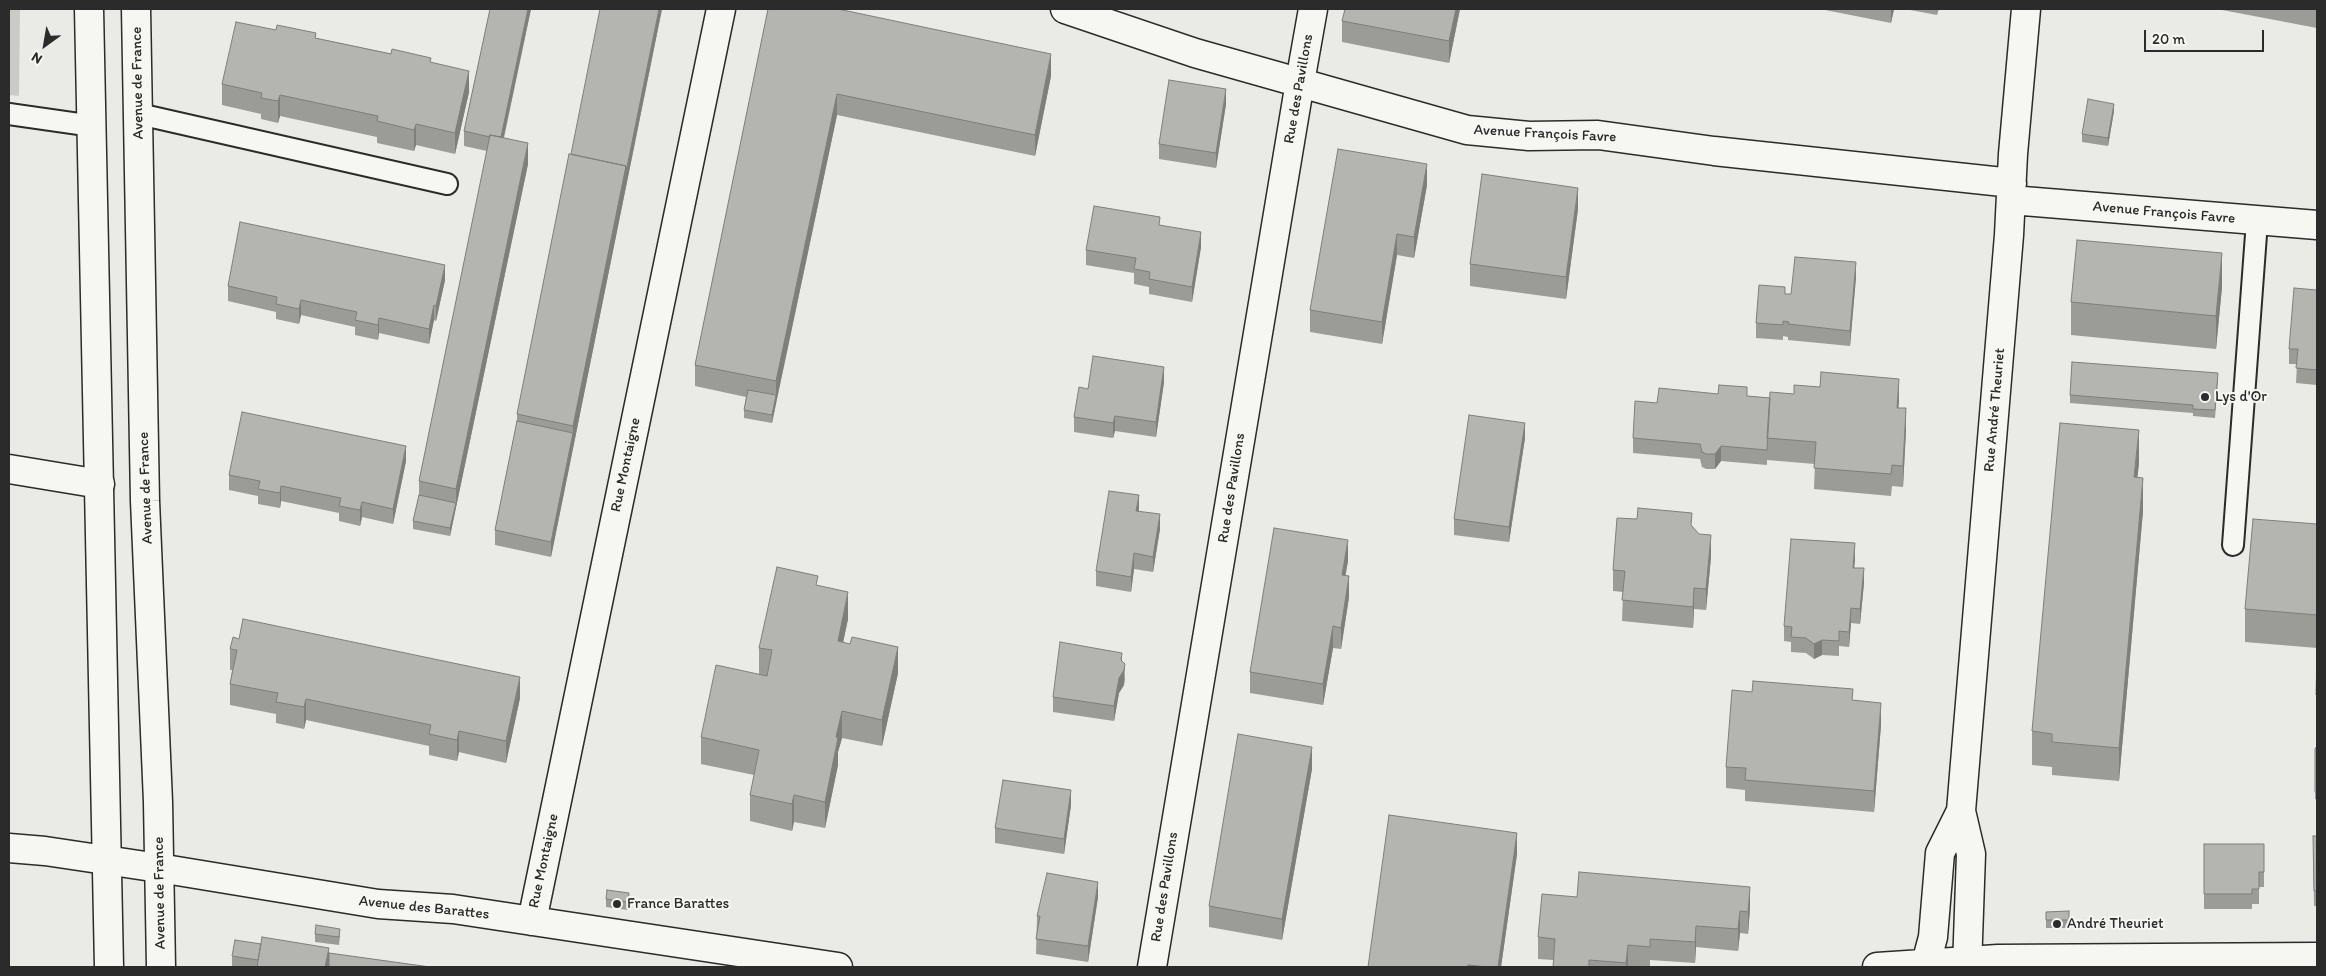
<!DOCTYPE html>
<meta charset="utf-8">
<style>
body{margin:0}
#map{position:relative;width:2326px;height:976px;overflow:hidden;background:#eaeae6;font-family:Itim,sans-serif}
canvas{display:block}
.frame{position:absolute;inset:0;border:10px solid #2b2b2b;pointer-events:none}
.north{position:absolute;left:20px;top:20px;width:50px;height:50px;-webkit-text-stroke:4px #f6f6f2;paint-order:stroke;rotate:212deg;font-size:14px;font-weight:700;line-height:20px;text-align:center;color:#2b2b2b}
.north::after{content:'';display:block;margin:auto;width:18px;height:22px;background:#2b2b2b;clip-path:polygon(50% 0,100% 100%,50% 72%,0 100%)}
.scale{position:absolute;left:2144px;top:30px;width:120px;height:22px;box-sizing:border-box;border:2px solid #2b2b2b;border-top:0;padding-left:6px;font-size:15px;line-height:18px;white-space:nowrap;color:#2b2b2b;-webkit-text-stroke:4px #f6f6f2;paint-order:stroke}
</style>
<div id="map">
<canvas width="2326" height="976"></canvas>
<div class="frame"></div>
<div class="north">N</div>
<div class="scale">20 m</div>
</div>
<script>
const ctx = document.querySelector('canvas').getContext('2d');
ctx.lineJoin = 'round';
function paint(path, color) { ctx.fillStyle = color; ctx.fill(path, 'evenodd'); }
const shape = rows => new Path2D(rows.map(r => 'M' + r).join(''));
function stroke(path, color, width, dash) { ctx.strokeStyle = color; ctx.lineWidth = width; ctx.lineCap = dash ? 'butt' : 'round'; ctx.setLineDash(dash || []); ctx.stroke(path); }
function drawText(font, color, halo, rows, align = 'center') {
  ctx.font = font + ' Itim,sans-serif'; ctx.lineWidth = 4; ctx.setLineDash([]); ctx.textBaseline = 'middle'; ctx.strokeStyle = halo; ctx.fillStyle = color; for (const [text, x, y, turn = 0] of rows) {
    ctx.save(); ctx.translate(x, y); ctx.rotate((+turn || 0) * Math.PI / 180); ctx.textAlign = isNaN(turn) ? turn : align; if (halo) ctx.strokeText(text, 0, 0); ctx.fillText(text, 0, 0); ctx.restore();
  }
}
paint(shape([
 [9,9,20,9,19,96,9,95]
]), '#cacac7');
const service = shape([
 [9,114,93,126],
 [139,114,447,184],
 [2233,545,2257,221]
]);
const pedestrian = shape([
 [1300,82,1313,9]
]);
const minor = shape([
 [1065,9,1195,53,1467,130,1529,136,1598,135,1714,151,2012,183],
 [2011,200,2317,225],
 [9,469,100,484],
 [9,848,45,851,159,868,378,904,453,909,838,967],
 [532,921,721,9],
 [1152,967,1300,82],
 [1877,967,1998,959,2317,957],
 [1925,967,1933,937,1940,853,1961,811],
 [1967,967,1971,854,1961,811,2009,235,2013,154,2026,9]
]);
const primary = shape([
 [89,9,109,967],
 [136,9,145,501,158,802,161,967]
]);
stroke(service, '#2b2b2b', 24);
stroke(pedestrian, '#2b2b2b', 31);
stroke(minor, '#2b2b2b', 31);
stroke(primary, '#2b2b2b', 31);
stroke(service, '#f6f6f2', 20);
stroke(pedestrian, '#f6f6f2', 28);
stroke(minor, '#f6f6f2', 28);
stroke(primary, '#f6f6f2', 28);
paint(shape([
 [490,9,531,9,504,138,528,164,450,536,413,529,413,521,419,495,419,481,487,151,464,146,464,131],
 [662,9,551,557,495,545,495,530,517,421,517,414],
 [768,9,1051,76,1035,156,837,115,772,423,744,418,744,410,746,397,695,386,695,365],
 [1460,9,1449,63,1342,42,1342,21],
 [1820,9,1894,9,1891,23],
 [1905,9,1939,9,1937,15],
 [2217,9,2317,9,2317,28],
 [316,38,431,62,469,92,455,154,416,145,414,151,377,143,377,137,280,116,278,123,261,119,261,114,222,105,222,84],
 [1226,104,1216,168,1159,159,1159,144],
 [2114,111,2108,146,2082,142,2082,134],
 [1427,185,1414,258,1397,255,1382,344,1310,332,1310,310],
 [1578,209,1566,299,1470,286,1470,264],
 [1160,225,1201,247,1192,302,1149,294,1149,287,1134,284,1134,273,1086,265,1086,250],
 [1856,277,1850,346,1788,340,1788,337,1783,336,1783,340,1756,338,1756,323,1785,294,1791,294],
 [445,280,436,321,434,320,429,344,379,333,378,340,355,335,355,327,301,315,299,324,276,319,276,312,228,301,228,286],
 [2222,287,2216,349,2071,335,2071,302],
 [2317,290,2317,385,2296,383,2297,364,2289,364,2289,349],
 [2218,380,2215,418,2193,416,2193,413,2070,403,2070,395],
 [1164,382,1156,437,1115,431,1113,438,1074,432,1074,417,1088,389],
 [1794,394,1899,401,1898,408,1906,430,1903,487,1892,486,1891,496,1814,489,1815,464,1767,460,1767,465,1721,461,1715,469,1706,469,1702,467,1700,459,1633,453,1633,438,1657,403,1747,396,1770,398],
 [1525,438,1509,542,1454,535,1454,519],
 [406,461,393,524,362,517,360,526,339,521,339,513,281,501,280,508,258,504,258,496,229,490,229,475],
 [2139,463,2137,477,2143,511,2119,781,2052,775,2052,767,2032,765,2032,731],
 [1138,511,1160,529,1153,572,1134,569,1131,592,1096,586,1096,571],
 [2317,524,2317,648,2245,642,2245,609],
 [1692,526,1711,557,1706,610,1694,609,1693,628,1622,621,1623,592,1613,591,1613,570],
 [1855,559,1854,568,1864,583,1860,624,1851,623,1849,647,1839,646,1839,656,1822,655,1814,659,1806,653,1791,652,1791,642,1784,641,1784,626],
 [1348,561,1345,575,1349,597,1341,649,1333,648,1323,705,1250,693,1250,672],
 [818,585,848,619,843,642,898,673,882,746,842,738,838,752,838,765,825,828,794,822,792,831,750,821,750,795,754,775,701,764,701,737,759,674,759,648],
 [230,649,520,698,506,763,459,752,457,761,429,755,429,746,306,720,304,729,276,723,276,714,230,705,230,684,232,670,230,670],
 [1122,661,1125,679,1124,685,1119,693,1114,721,1053,712,1053,697],
 [1853,701,1881,725,1874,812,1745,801,1745,790,1726,788,1726,767],
 [2317,746,2317,800,2315,799,2315,749],
 [1312,769,1282,940,1209,927,1209,906],
 [1071,805,1064,854,995,843,995,828],
 [2317,836,2317,906,2314,906,2313,851],
 [2204,844,2264,844,2264,887,2259,887,2259,904,2252,904,2252,909,2204,909],
 [1517,854,1501,967,1368,967],
 [1098,897,1088,962,1036,954,1037,916],
 [606,899,629,901,628,910,606,907],
 [1750,908,1748,934,1740,933,1738,951,1696,947,1695,963,1650,960,1650,967,1628,966,1628,967,1553,967,1553,960,1538,959,1538,937],
 [2069,911,2069,928,2046,928,2046,912],
 [315,934,340,936,339,945,315,942],
 [329,953,430,967,232,967,232,956]
]), '#9b9b98');
paint(shape([
 [528,9,531,9,500,154,500,139],
 [659,9,662,9,551,557,551,542,573,433,573,426,626,166],
 [1456,9,1460,9,1449,63,1449,41],
 [1891,9,1894,9,1891,23],
 [1051,54,1051,76,1035,156,1035,135],
 [469,71,469,92,455,154,455,133],
 [1226,89,1226,104,1216,168,1216,153],
 [837,94,837,115,776,403,776,381],
 [280,95,280,116,278,123,278,101],
 [2114,104,2114,111,2108,146,2108,138],
 [416,124,416,145,414,151,414,130],
 [528,143,528,164,450,536,450,528,456,503,456,489],
 [1427,164,1427,185,1414,258,1414,237],
 [1578,188,1578,209,1566,299,1566,277],
 [1201,232,1201,247,1192,302,1192,287],
 [1397,234,1397,255,1382,344,1382,322],
 [2222,253,2222,287,2216,349,2216,316],
 [1856,262,1856,277,1850,346,1850,331],
 [445,265,445,280,436,321,436,306],
 [301,300,301,315,299,324,299,309],
 [434,305,434,320,429,344,429,329],
 [379,318,379,333,378,340,378,325],
 [1164,367,1164,382,1156,437,1156,422],
 [1899,379,1899,401,1897,429,1897,408],
 [776,395,776,403,772,423,772,415],
 [1906,408,1906,430,1903,487,1903,466],
 [1115,416,1115,431,1113,438,1113,423],
 [1525,423,1525,438,1509,542,1509,527],
 [2139,430,2139,463,2134,510,2134,477],
 [406,446,406,461,393,524,393,509],
 [1721,446,1721,461,1715,469,1715,454],
 [2143,478,2143,511,2119,781,2119,748],
 [281,486,281,501,280,508,280,493],
 [1139,495,1139,510,1136,526,1136,511],
 [362,502,362,517,360,526,360,510],
 [1160,514,1160,529,1153,572,1153,557],
 [1711,535,1711,557,1706,610,1706,589],
 [1348,540,1348,561,1342,596,1342,575],
 [1855,543,1855,559,1853,583,1853,568],
 [1134,553,1134,569,1131,592,1131,577],
 [1864,568,1864,583,1860,624,1860,609],
 [1349,576,1349,597,1341,649,1341,628],
 [1694,588,1694,609,1693,628,1693,607],
 [848,592,848,619,838,667,838,641],
 [1851,608,1851,623,1849,647,1849,632],
 [1333,626,1333,648,1323,705,1323,684],
 [1822,640,1822,655,1814,659,1814,644],
 [898,647,898,673,882,746,882,720],
 [1122,653,1122,668,1125,664,1124,685,1119,693,1114,721,1114,706],
 [520,677,520,698,506,763,506,741],
 [306,699,306,720,304,729,304,707],
 [1881,703,1881,725,1874,812,1874,791],
 [842,711,842,738,838,752,838,765,825,828,825,802,836,737],
 [459,731,459,752,457,761,457,740],
 [1312,747,1312,769,1282,940,1282,919],
 [1071,790,1071,805,1064,854,1064,839],
 [794,795,794,822,792,831,792,804],
 [1517,833,1517,854,1501,967,1498,967],
 [1098,882,1098,897,1088,962,1088,946],
 [1750,887,1750,908,1748,934,1748,912],
 [629,893,629,901,628,910,628,902],
 [1740,911,1740,933,1738,951,1738,929],
 [1696,926,1696,947,1695,963,1695,942],
 [1628,945,1628,967,1626,967],
 [329,948,329,967,325,967]
]), '#7e7e7c');
const building = shape([
 [490,9,528,9,501,137,490,135,490,137,464,131,490,9],
 [600,9,659,9,626,172,626,166,571,154,600,9],
 [768,9,838,9,1051,54,1035,135,837,94,776,381,695,365,768,9],
 [1345,9,1456,9,1449,41,1342,21,1345,9],
 [236,22,276,30,277,25,316,33,315,38,391,54,392,49,431,58,430,62,469,71,455,133,416,124,414,130,377,121,378,116,280,95,278,101,261,98,262,93,222,84,236,22],
 [1169,80,1226,89,1216,153,1159,144,1169,80],
 [2088,99,2114,104,2108,138,2082,134,2088,99],
 [490,135,528,143,456,489,419,481,490,135],
 [1338,149,1427,164,1414,237,1397,234,1382,322,1310,310,1338,149],
 [569,154,626,166,573,426,517,414,569,154],
 [1482,174,1578,188,1566,277,1470,264,1482,174],
 [1094,206,1160,217,1159,225,1201,232,1192,287,1149,279,1150,272,1134,269,1136,258,1086,250,1094,206],
 [240,222,445,265,436,306,434,305,429,329,379,318,378,325,355,320,357,312,301,300,299,309,276,304,277,297,228,286,240,222],
 [2077,240,2222,253,2216,316,2071,302,2077,240],
 [1795,257,1856,262,1850,331,1788,324,1789,322,1783,321,1783,325,1756,323,1759,285,1785,287,1785,294,1791,294,1795,257],
 [2294,288,2317,290,2317,370,2296,368,2298,349,2289,349,2294,288],
 [1093,356,1164,367,1156,422,1115,416,1113,423,1074,417,1079,387,1088,389,1093,356],
 [2072,362,2218,373,2215,410,2193,409,2193,405,2070,395,2072,362],
 [1821,372,1899,379,1897,408,1906,408,1903,466,1892,465,1891,474,1814,468,1816,442,1767,438,1770,392,1794,394,1794,385,1820,387,1821,372],
 [1719,385,1747,387,1747,396,1770,398,1767,450,1721,446,1715,454,1706,454,1702,452,1700,444,1633,438,1635,401,1657,403,1659,388,1718,394,1719,385],
 [748,390,776,395,772,415,744,410,748,390],
 [242,412,406,446,393,509,362,502,360,510,339,506,341,498,281,486,280,493,258,489,260,481,229,475,242,412],
 [1469,415,1525,423,1509,527,1454,519,1469,415],
 [517,421,573,433,551,542,495,530,517,421],
 [2060,423,2139,430,2134,477,2143,478,2119,748,2052,742,2052,734,2032,731,2060,423],
 [1109,491,1139,495,1136,511,1160,514,1153,557,1134,553,1131,577,1096,571,1109,491],
 [419,495,456,503,450,528,413,521,419,495],
 [1638,508,1692,513,1691,525,1699,534,1711,535,1706,589,1694,588,1693,607,1622,600,1625,571,1613,570,1617,518,1637,519,1638,508],
 [2253,519,2317,524,2317,615,2245,609,2253,519],
 [1274,528,1348,540,1342,575,1349,576,1341,628,1333,626,1323,684,1250,672,1274,528],
 [1791,539,1855,543,1853,568,1864,568,1860,609,1851,608,1849,632,1839,631,1839,641,1822,640,1814,644,1806,638,1791,637,1792,627,1784,626,1791,539],
 [777,567,818,576,816,585,848,592,838,641,850,644,852,637,898,647,882,720,842,711,836,737,838,738,825,802,794,795,792,804,750,795,759,750,701,737,716,665,767,676,772,650,759,648,777,567],
 [243,619,520,677,506,741,459,731,457,740,429,734,431,725,306,699,304,707,276,702,278,693,230,684,237,650,230,649,233,637,239,639,243,619],
 [1060,642,1122,653,1121,660,1125,664,1124,670,1119,678,1114,706,1053,697,1060,642],
 [2317,659,2317,696,2316,695,2317,659],
 [1753,681,1853,689,1852,700,1881,703,1874,791,1745,780,1746,768,1726,767,1732,690,1752,692,1753,681],
 [1238,734,1312,747,1282,919,1209,906,1238,734],
 [2317,746,2317,792,2315,792,2315,749,2317,746],
 [1003,780,1071,790,1064,839,995,828,1003,780],
 [1389,815,1517,833,1498,967,1487,967,1468,965,1467,967,1368,967,1389,815],
 [2313,836,2317,836,2317,891,2314,891,2313,836],
 [2204,844,2264,844,2264,872,2259,872,2259,889,2252,889,2252,894,2204,894,2204,844],
 [1579,872,1750,887,1748,912,1740,911,1738,929,1696,926,1695,942,1650,939,1650,947,1628,945,1626,963,1589,960,1589,967,1553,967,1555,939,1538,937,1542,894,1577,897,1579,872],
 [1047,873,1098,882,1088,946,1036,939,1040,916,1037,916,1047,873],
 [607,890,629,893,628,902,606,899,607,890],
 [2069,911,2069,920,2046,920,2046,912,2069,911],
 [316,925,340,929,339,937,315,934,316,925],
 [262,937,329,948,325,967,257,967,262,937],
 [235,940,261,944,258,960,232,956,235,940],
 [329,953,430,967,329,967,329,953]
]);
paint(building, '#b4b4b1');
stroke(building, '#7e7e7c', 1);
for (const [x, y, r, color] of [
 [2205,397,5,"#2b2b2b"],
 [617,904,5,"#2b2b2b"],
 [2057,924,5,"#2b2b2b"]
]) { const dot = new Path2D(); dot.arc(x, y, r, 0, 2 * Math.PI); ctx.fillStyle = color; ctx.fill(dot); stroke(dot, '#f6f6f2', 2); }
drawText('15px', '#2b2b2b', '#f6f6f2', [
 ["Avenue de France",138,83,-91],
 ["Rue des Pavillons",1299,89,-80],
 ["Avenue François Favre",1545,134,3],
 ["Avenue François Favre",2164,213,5],
 ["Rue André Theuriet",1995,410,-85],
 ["Rue Montaigne",626,465,-78],
 ["Avenue de France",146,488,-92],
 ["Rue des Pavillons",1232,488,-81],
 ["Rue Montaigne",544,861,-78],
 ["Rue des Pavillons",1165,887,-81],
 ["Avenue de France",160,893,-91],
 ["Avenue des Barattes",424,908,6]
]);
drawText('15px', '#2b2b2b', '#f6f6f2', [
 ["Lys d'Or",2215,397],
 ["France Barattes",627,904],
 ["André Theuriet",2067,924]
], 'left');
</script>
